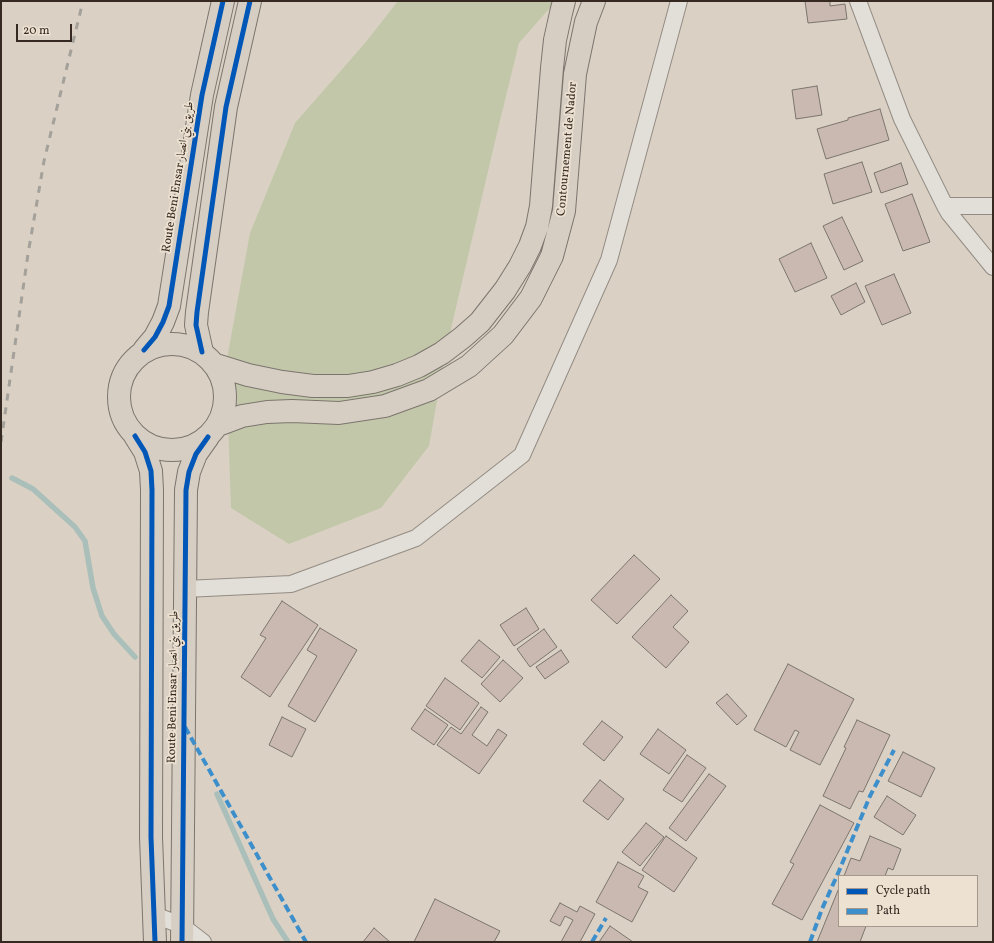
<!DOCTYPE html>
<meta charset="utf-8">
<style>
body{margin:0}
#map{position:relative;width:994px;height:943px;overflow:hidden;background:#dad1c4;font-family:Vollkorn,serif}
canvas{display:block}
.frame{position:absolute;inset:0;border:2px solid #352921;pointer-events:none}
.legend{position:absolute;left:838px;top:875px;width:140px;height:52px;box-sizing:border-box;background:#ede2d2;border:1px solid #a3988b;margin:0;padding:5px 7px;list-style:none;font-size:12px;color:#352921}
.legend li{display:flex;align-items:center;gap:8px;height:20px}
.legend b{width:20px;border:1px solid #a3988b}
.scale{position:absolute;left:16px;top:24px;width:56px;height:18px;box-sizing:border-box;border:2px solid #352921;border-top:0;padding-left:5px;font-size:12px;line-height:14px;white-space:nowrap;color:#352921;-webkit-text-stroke:3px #ede2d2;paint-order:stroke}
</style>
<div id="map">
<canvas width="994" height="943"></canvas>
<div class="frame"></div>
<ul class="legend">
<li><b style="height:5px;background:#0057b8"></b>Cycle path</li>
<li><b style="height:5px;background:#3d8fcb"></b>Path</li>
</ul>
<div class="scale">20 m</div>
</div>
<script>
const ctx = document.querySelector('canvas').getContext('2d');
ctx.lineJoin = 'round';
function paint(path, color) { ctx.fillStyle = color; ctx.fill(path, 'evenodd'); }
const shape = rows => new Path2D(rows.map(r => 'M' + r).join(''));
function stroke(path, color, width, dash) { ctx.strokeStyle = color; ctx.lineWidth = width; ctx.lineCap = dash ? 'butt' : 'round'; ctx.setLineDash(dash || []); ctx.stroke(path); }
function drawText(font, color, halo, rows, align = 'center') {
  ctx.font = font + ' Vollkorn,Amiri,serif'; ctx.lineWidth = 3.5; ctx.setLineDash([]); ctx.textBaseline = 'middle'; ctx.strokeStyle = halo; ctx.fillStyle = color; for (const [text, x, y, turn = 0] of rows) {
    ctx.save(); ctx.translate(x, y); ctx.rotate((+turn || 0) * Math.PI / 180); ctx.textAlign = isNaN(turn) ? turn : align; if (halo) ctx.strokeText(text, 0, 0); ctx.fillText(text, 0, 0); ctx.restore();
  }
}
paint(shape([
 [398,1,556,1,519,43,497,133,446,350,429,446,381,508,289,544,231,508,226,364,250,233,295,123,365,43]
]), '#c2c7aa');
stroke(shape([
 [12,478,33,489,75,527,85,541,93,588,102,616,114,634,135,657],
 [217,794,273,919,288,942]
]), '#aabfb9', 5.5);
const building = shape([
 [805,1,830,1,830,6,845,4,847,19,808,23,805,1],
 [817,86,822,115,796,119,792,90,817,86],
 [880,109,889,140,826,159,817,129,848,120,848,118,880,109],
 [862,162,872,192,833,204,824,174,862,162],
 [901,163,908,184,881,193,874,173,901,163],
 [912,194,930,242,903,251,885,204,912,194],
 [842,217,863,261,844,270,823,226,842,217],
 [811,243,827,278,795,292,779,259,811,243],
 [894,274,911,313,882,325,865,286,894,274],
 [856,283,865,302,841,315,831,296,856,283],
 [634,555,660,579,617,624,591,600,634,555],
 [671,595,688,611,673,627,689,642,666,668,632,637,671,595],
 [282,601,318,625,270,697,241,677,266,638,260,635,282,601],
 [526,608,539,629,514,646,500,625,526,608],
 [320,628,357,650,315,722,288,706,317,656,307,650,320,628],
 [544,629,557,647,530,667,517,649,544,629],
 [479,640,500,657,482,678,461,661,479,640],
 [561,650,569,662,545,679,536,667,561,650],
 [503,660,523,678,500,702,481,684,503,660],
 [788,664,854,699,820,765,790,750,799,732,795,730,786,747,754,730,788,664],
 [445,678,479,703,460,730,426,706,445,678],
 [727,694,747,716,737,725,716,703,727,694],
 [481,707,488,712,472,735,487,746,498,729,507,735,479,774,437,745,451,727,461,734,481,707],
 [425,709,448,725,434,745,411,729,425,709],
 [282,717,306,729,292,757,269,745,282,717],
 [857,720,890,735,863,792,859,791,850,809,823,796,846,748,844,747,857,720],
 [602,721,623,737,604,761,583,744,602,721],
 [658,729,686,750,669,774,640,754,658,729],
 [903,752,935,768,921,797,888,781,903,752],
 [687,755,706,768,682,802,663,790,687,755],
 [709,774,726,786,686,841,669,828,709,774],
 [600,780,624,799,608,820,583,801,600,780],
 [887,796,916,815,903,835,874,817,887,796],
 [820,805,854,823,802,920,772,904,794,864,790,862,820,805],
 [646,823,664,837,640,866,622,852,646,823],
 [666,836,697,858,674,892,642,870,666,836],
 [870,836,901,849,893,870,888,868,885,876,844,876,851,858,860,861,870,836],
 [618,862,644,876,638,887,648,892,632,922,596,902,618,862],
 [839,888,839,926,866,926,860,942,817,942,839,888],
 [435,899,500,931,494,942,414,942,435,899],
 [560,903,577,912,580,906,595,914,580,942,561,942,573,920,565,916,560,926,550,921,560,903],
 [610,926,633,942,599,942,610,926],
 [374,928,390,942,363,942,374,928]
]);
paint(building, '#cab9b1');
stroke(building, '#7b756e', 1);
const minor = shape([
 [858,1,902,119,945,206,949,213,993,267],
 [945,206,993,206],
 [185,589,291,584,416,538,522,455,609,260,679,1],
 [154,915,181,925,203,942]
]);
const trunk = shape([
 '119 397a53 53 0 1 1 106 0a53 53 0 1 1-106 0Z',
 [144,350,155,337,163,322,169,306,202,95,223,1],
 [202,352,196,325,197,312,226,107,250,1],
 [216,365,248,375,282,382,313,386,348,386,373,382,397,375,419,366,442,353,463,337,480,322,505,290,520,266,530,246,537,227,541,206,552,68,555,40,561,13,564,1],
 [218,425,242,416,267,412,292,411,339,413,385,406,429,390,469,366,503,335,531,298,552,256,564,211,575,74,586,22,594,1],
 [135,436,145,452,151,471,152,490,151,837,155,942],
 [182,942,186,490,189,472,196,454,208,437]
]);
stroke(minor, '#938c84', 18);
stroke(trunk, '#7b756e', 24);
stroke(minor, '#e2ded8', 16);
stroke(trunk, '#d7cec3', 22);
stroke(shape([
 [1,442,28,254,44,161,83,1]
]), '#a4a09a', 3, [7, 7]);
stroke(shape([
 [185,727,306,942],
 [592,942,606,918],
 [810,942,822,909,839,871,870,796,894,750]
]), '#3d8fcb', 4, [8, 4]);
stroke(shape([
 [144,350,155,337,163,322,169,306,202,95,223,1],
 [202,352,196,325,197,312,226,107,250,1],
 [135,436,145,452,151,471,152,490,151,837,155,942],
 [182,942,186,490,189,472,196,454,208,437]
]), '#0057b8', 5);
drawText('12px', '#352921', '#ede2d2', [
 ["Contournement de Nador",568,149,-85],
 ["Route Beni Ensar طريق بني انصار",179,177,-81],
 ["Route Beni Ensar طريق بني انصار",174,687,-89]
]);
</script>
